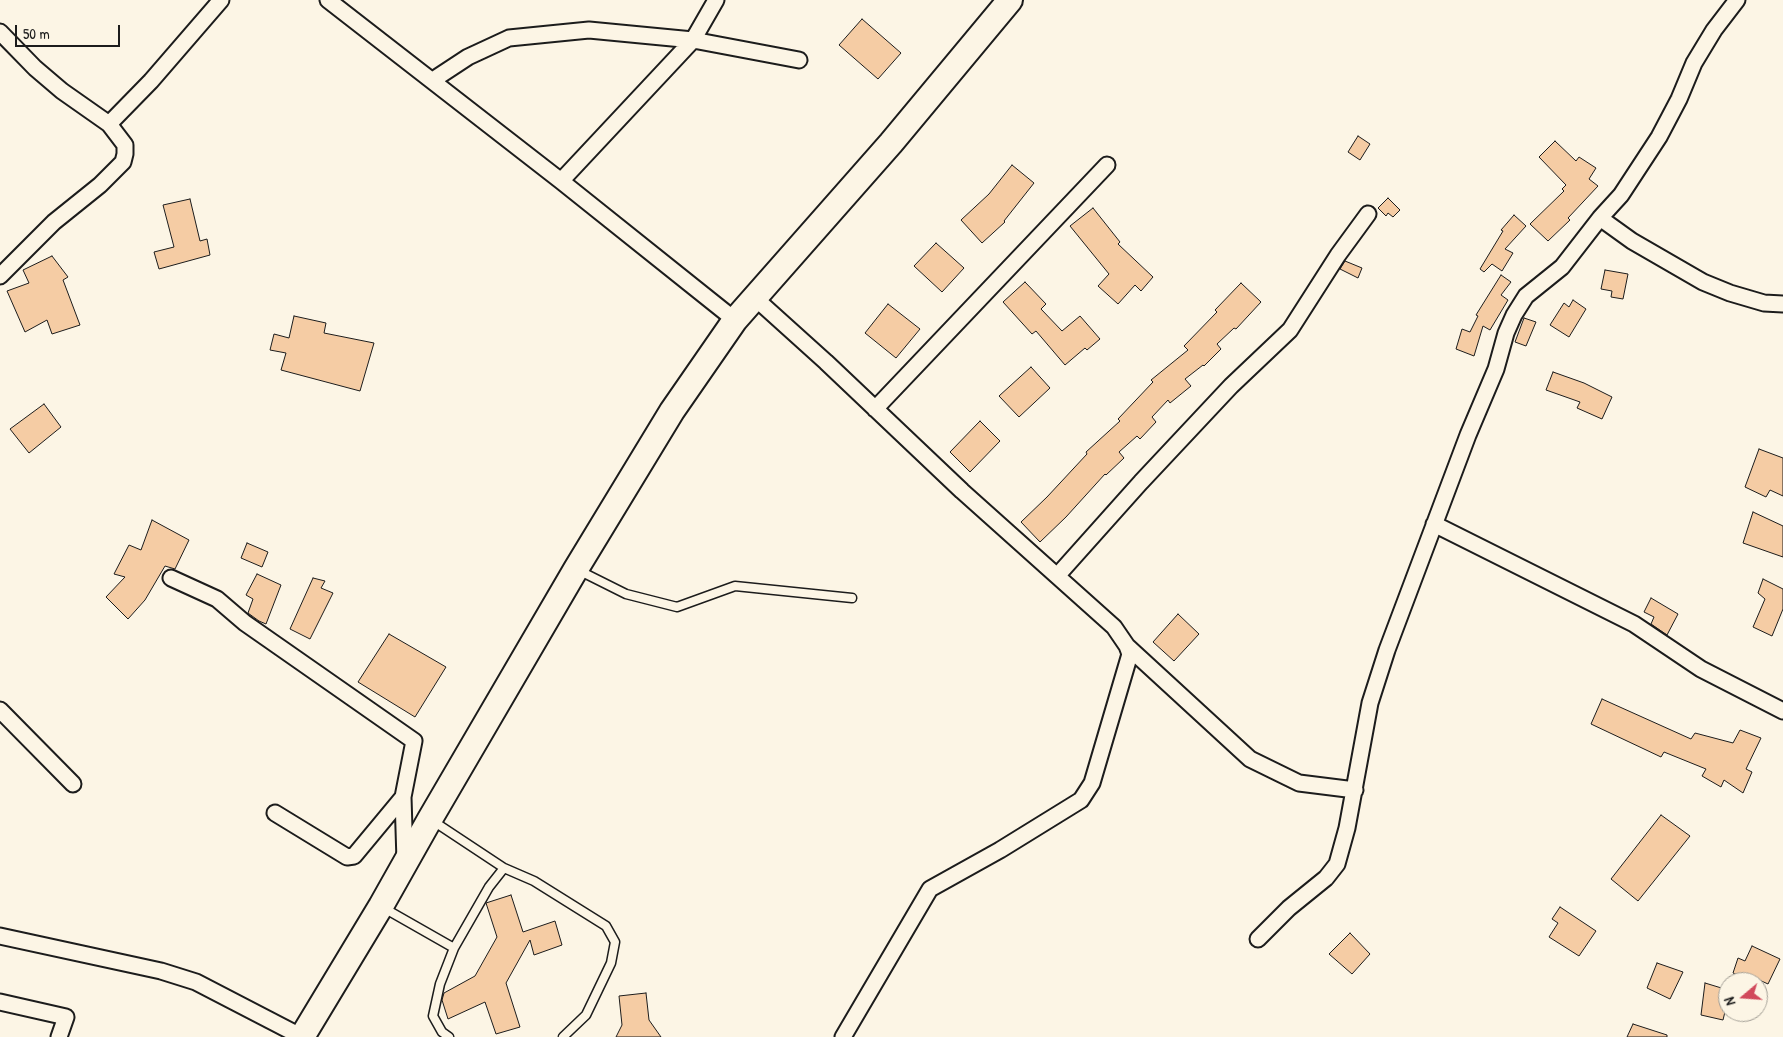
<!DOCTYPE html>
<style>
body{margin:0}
#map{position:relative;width:1783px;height:1037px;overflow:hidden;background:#fcf5e5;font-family:"Patrick Hand",sans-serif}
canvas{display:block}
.north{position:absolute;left:1718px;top:972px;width:50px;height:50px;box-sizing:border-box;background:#fcf5e5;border:1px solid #a29e95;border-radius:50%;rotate:252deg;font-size:14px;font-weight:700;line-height:20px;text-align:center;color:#1c1c1c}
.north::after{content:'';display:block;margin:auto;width:18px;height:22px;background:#d1495b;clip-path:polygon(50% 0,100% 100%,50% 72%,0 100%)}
.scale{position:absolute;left:15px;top:25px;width:105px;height:22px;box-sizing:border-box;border:2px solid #1c1c1c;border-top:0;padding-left:6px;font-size:15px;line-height:18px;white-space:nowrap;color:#1c1c1c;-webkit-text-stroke:4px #fcf5e5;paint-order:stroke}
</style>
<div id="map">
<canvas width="1783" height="1037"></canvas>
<div class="north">N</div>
<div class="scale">50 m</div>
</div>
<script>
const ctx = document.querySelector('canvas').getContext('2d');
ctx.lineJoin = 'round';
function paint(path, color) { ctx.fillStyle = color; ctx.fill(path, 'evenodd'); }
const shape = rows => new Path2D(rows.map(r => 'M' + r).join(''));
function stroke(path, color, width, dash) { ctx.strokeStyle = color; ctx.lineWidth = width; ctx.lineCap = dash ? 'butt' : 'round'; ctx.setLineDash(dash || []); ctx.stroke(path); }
const building = shape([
 [862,19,901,53,878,79,839,45,862,19],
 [1358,136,1370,144,1360,160,1348,152,1358,136],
 [1555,141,1576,161,1579,157,1596,168,1589,179,1598,186,1568,218,1570,220,1548,241,1530,224,1564,191,1562,189,1566,185,1539,157,1555,141],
 [1012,165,1034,183,1004,221,1005,222,982,243,961,220,989,194,1012,165],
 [1388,198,1400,210,1393,217,1388,213,1386,216,1378,208,1388,198],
 [190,199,200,241,207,239,210,255,159,269,154,252,174,247,163,205,190,199],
 [1093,208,1120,242,1118,244,1153,277,1141,291,1135,285,1118,304,1098,286,1109,274,1070,226,1093,208],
 [1514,215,1526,226,1505,249,1513,253,1502,271,1492,264,1484,272,1480,269,1503,231,1501,230,1514,215],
 [936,243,964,268,942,292,914,266,936,243],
 [52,256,68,277,63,280,80,325,52,334,47,320,25,332,7,291,29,283,23,270,52,256],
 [1345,261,1362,268,1358,278,1340,269,1345,261],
 [1605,270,1628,274,1623,299,1611,297,1612,291,1601,289,1605,270],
 [1501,275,1511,282,1501,295,1508,300,1490,330,1483,326,1474,356,1456,349,1462,329,1470,332,1478,316,1476,315,1501,275],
 [1025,282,1046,304,1041,309,1062,331,1080,316,1100,339,1087,350,1085,348,1065,365,1036,331,1032,334,1003,302,1025,282],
 [1241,283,1261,302,1236,329,1234,328,1217,344,1221,349,1204,366,1203,365,1185,379,1191,386,1170,403,1168,400,1152,417,1156,422,1140,439,1137,436,1119,452,1124,458,1106,475,1105,474,1066,517,1040,542,1021,522,1047,497,1087,454,1086,452,1120,421,1118,419,1153,382,1151,380,1188,350,1184,346,1217,312,1215,310,1241,283],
 [1573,300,1586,309,1569,337,1550,325,1564,303,1569,307,1573,300],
 [888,304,920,329,896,358,865,333,888,304],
 [294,316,326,323,324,333,374,343,360,391,281,370,286,353,270,350,274,334,289,338,294,316],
 [1524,318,1536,322,1526,346,1515,342,1524,318],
 [1031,367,1050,388,1019,417,999,396,1031,367],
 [1553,372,1584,383,1612,397,1602,419,1577,408,1580,402,1546,390,1553,372],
 [44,404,61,427,29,453,10,429,44,404],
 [980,421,1000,441,970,472,950,452,980,421],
 [1759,449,1783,458,1783,496,1770,490,1766,497,1745,487,1759,449],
 [1753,512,1783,526,1783,557,1743,543,1753,512],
 [152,520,189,540,175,569,165,566,145,600,128,619,106,597,125,577,114,574,129,545,141,550,152,520],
 [247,543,268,552,262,567,241,558,247,543],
 [257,574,281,585,266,624,259,621,248,613,253,599,246,595,257,574],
 [313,578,325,581,321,588,333,593,310,639,290,629,313,578],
 [1763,579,1783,589,1783,609,1772,636,1753,627,1765,599,1758,593,1763,579],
 [1651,598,1678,614,1667,635,1651,624,1654,617,1644,612,1651,598],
 [1178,614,1199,634,1174,661,1153,642,1178,614],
 [389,634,446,667,415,717,358,682,389,634],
 [1602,699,1691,739,1695,733,1733,743,1740,730,1761,738,1746,769,1752,772,1743,793,1724,780,1721,787,1702,776,1706,769,1664,752,1661,757,1591,724,1602,699],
 [1661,815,1690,836,1638,901,1611,879,1661,815],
 [511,895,523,932,555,921,562,945,534,955,530,940,506,983,520,1027,496,1034,485,1002,448,1019,442,1000,444,993,475,976,497,937,486,903,511,895],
 [1560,907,1596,931,1579,956,1549,937,1558,923,1552,919,1560,907],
 [1350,933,1370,954,1352,974,1329,954,1350,933],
 [1752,946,1780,959,1768,984,1755,978,1751,982,1733,973,1738,958,1745,961,1752,946],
 [1657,963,1683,972,1670,999,1647,988,1657,963],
 [1705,983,1728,990,1728,999,1723,1020,1701,1015,1705,983],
 [646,993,649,1020,661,1037,616,1037,622,1025,619,996,646,993],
 [1633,1024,1667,1035,1667,1037,1627,1037,1633,1024]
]);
paint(building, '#f5cca4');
stroke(building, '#1c1c1c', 1);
const service = shape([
 [578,570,626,594,677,607,735,586,852,598],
 [433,821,504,868],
 [382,907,454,948],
 [449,1037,442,1032,433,1016,440,984,454,948,489,887,504,868,534,881,606,926,615,942,611,963,586,1015,563,1037]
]);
const minor = shape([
 [328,0,561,181,735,320],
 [0,32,35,68,62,91,109,124,125,145,125,154,123,162,100,185,54,222,0,276],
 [433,80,468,57,509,38,589,30,693,40,799,60],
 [109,124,151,81,221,0],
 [561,181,693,40,716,0],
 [1600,218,1621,195,1659,137,1679,99,1694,63,1714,30,1737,0],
 [755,298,826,362,962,491,1114,627,1127,646,1130,654,1092,783,1081,800,1000,850,930,889,843,1037],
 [875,409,1107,165],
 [1434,524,1634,624,1701,669,1783,711],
 [1057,576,1141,482,1231,386,1290,330,1338,255,1368,214],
 [171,578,217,599,245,623,414,741,403,797,405,861],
 [1127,646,1250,759,1299,783,1355,790],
 [0,710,73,784],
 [275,813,347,857,354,856,403,797],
 [0,936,161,971,196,982,302,1037],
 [1258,939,1289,908,1326,878,1337,864,1347,828,1370,703,1387,650,1468,435,1496,369,1506,333,1514,315,1526,296,1562,267,1600,218,1632,241,1703,282,1730,293,1764,303,1783,304],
 [0,1002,66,1017,59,1037]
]);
const primary = shape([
 [302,1037,381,906,430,819,576,569,672,411,735,320,891,143,1010,0]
]);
stroke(service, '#1c1c1c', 11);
stroke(minor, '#1c1c1c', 19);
stroke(primary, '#1c1c1c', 28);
stroke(service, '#fcf5e5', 8);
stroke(minor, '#fcf5e5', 15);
stroke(primary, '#fcf5e5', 24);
</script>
